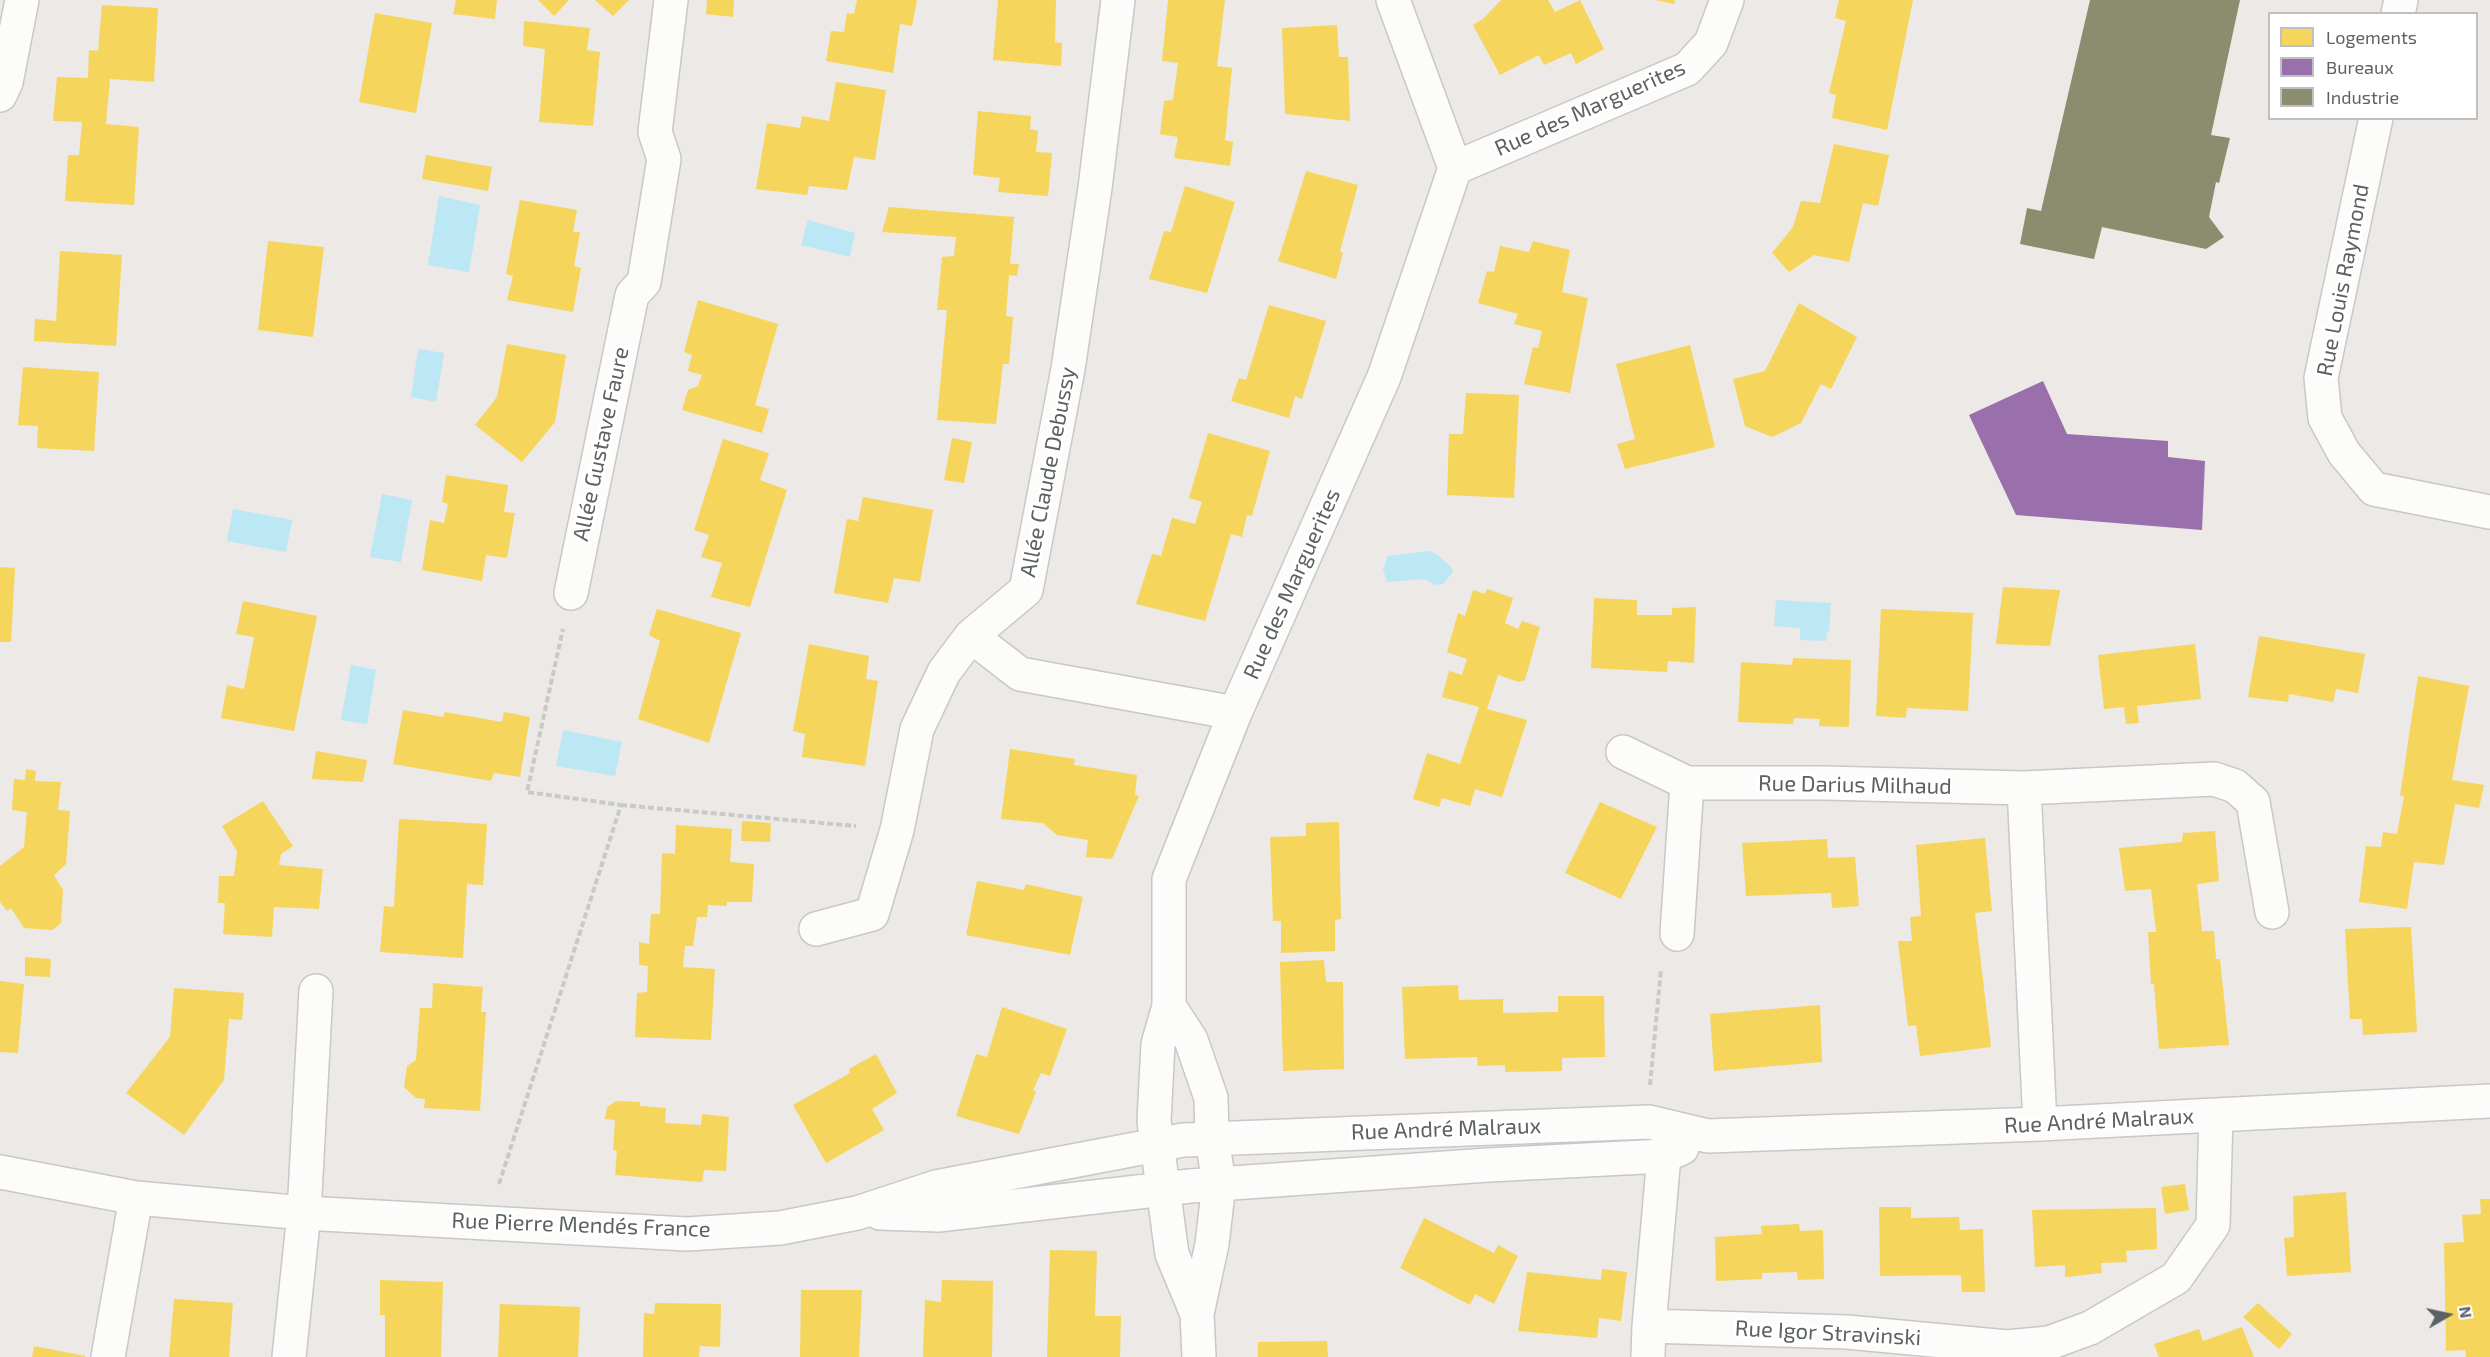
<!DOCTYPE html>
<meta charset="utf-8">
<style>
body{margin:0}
#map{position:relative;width:2490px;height:1357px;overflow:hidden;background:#ece9e6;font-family:"Exo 2",sans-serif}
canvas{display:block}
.legend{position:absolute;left:2268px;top:12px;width:210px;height:108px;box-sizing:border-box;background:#fff;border:2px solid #bec0c1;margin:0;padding:8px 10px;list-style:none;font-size:18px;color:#5c6164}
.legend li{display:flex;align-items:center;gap:12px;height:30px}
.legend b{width:30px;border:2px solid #bec0c1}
.north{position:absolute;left:2418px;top:1285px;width:60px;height:60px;-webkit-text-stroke:4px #fff;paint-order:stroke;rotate:81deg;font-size:16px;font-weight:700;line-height:24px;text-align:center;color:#5c6164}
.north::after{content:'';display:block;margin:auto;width:21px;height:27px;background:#5c6164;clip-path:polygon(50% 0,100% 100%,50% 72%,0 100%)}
</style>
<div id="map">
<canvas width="2490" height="1357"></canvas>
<ul class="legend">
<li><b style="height:16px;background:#f6d55c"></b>Logements</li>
<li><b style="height:16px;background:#9970ab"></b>Bureaux</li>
<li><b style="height:16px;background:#8c8c6e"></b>Industrie</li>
</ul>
<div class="north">N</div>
</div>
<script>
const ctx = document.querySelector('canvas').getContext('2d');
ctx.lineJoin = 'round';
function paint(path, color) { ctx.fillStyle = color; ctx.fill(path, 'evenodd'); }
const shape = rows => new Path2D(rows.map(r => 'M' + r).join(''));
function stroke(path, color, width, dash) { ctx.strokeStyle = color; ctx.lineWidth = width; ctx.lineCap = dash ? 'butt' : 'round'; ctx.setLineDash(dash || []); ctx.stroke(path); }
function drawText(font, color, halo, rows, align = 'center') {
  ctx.font = font + ' "Exo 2",sans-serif'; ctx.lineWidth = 6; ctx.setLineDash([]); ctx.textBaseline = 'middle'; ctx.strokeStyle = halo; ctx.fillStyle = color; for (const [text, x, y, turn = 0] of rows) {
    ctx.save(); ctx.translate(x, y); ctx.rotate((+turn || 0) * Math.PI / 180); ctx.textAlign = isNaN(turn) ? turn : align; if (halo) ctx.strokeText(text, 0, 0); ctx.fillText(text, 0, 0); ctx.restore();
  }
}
paint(shape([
 [439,196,480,205,469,272,428,265],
 [808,220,855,233,850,257,801,245],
 [418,349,444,353,436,402,411,397],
 [382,494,412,500,401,562,370,557],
 [233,509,292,520,286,552,227,541],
 [1428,551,1437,554,1451,567,1453,572,1443,584,1436,585,1425,579,1387,582,1383,569,1388,556],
 [1776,600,1831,603,1829,631,1827,632,1826,641,1800,640,1800,628,1774,626],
 [351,665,376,670,367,724,341,720],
 [563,730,622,742,615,776,556,766]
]), '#bce7f4');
paint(shape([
 [456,0,497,0,495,19,453,14],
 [538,0,569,0,554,16],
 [595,0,629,0,613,16],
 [707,0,734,0,733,17,706,14],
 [857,0,917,0,912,26,900,24,893,73,826,61,831,31,844,32,847,13,854,14],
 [998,0,1056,0,1055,42,1062,43,1061,66,993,60],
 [1168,0,1225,0,1217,66,1232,68,1225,140,1233,142,1230,166,1174,158,1178,137,1160,134,1164,101,1173,100,1178,63,1162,61],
 [1501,0,1548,0,1555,12,1580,0,1604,49,1576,64,1571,53,1544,65,1539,55,1500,75,1473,25,1483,19],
 [1656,0,1675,0,1674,4],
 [1839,0,1913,0,1887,130,1832,118,1836,95,1829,93,1846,21,1835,18],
 [102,5,158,8,154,82,110,79,106,124,139,127,134,205,65,201,68,155,79,155,82,122,53,121,57,77,88,78,89,50,98,51],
 [375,13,432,23,416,113,359,102],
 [524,21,590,28,587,50,600,52,593,126,539,122,545,49,523,46],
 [1337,25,1339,57,1348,57,1350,121,1285,114,1282,28],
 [836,82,886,90,875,160,854,157,847,190,809,186,807,195,756,189,767,123,800,128,802,116,829,121],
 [978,111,1031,116,1030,129,1038,131,1036,152,1052,153,1048,196,998,192,1000,178,973,175],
 [1834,144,1889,155,1878,206,1863,203,1849,262,1814,255,1789,272,1772,253,1793,227,1801,201,1820,203],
 [426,155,492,167,488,191,422,179],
 [1306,171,1358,185,1340,251,1343,253,1336,279,1278,261],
 [1185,186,1235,202,1207,293,1149,279,1164,231,1171,232],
 [520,200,577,210,573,232,580,232,574,266,581,268,573,312,507,300,513,276,506,274],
 [889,207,1014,217,1010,264,1019,264,1017,276,1009,275,1006,316,1013,317,1009,364,1003,364,996,424,937,420,947,310,937,310,942,257,954,256,956,237,882,232],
 [268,241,324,247,313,337,258,330],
 [1533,241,1570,250,1562,292,1588,298,1570,393,1524,384,1533,347,1538,348,1542,331,1514,324,1518,314,1478,303,1487,271,1494,272,1500,246,1529,252],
 [60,251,122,255,116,346,34,341,35,319,56,321],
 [698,300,778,324,755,405,769,409,762,433,682,410,688,390,698,386,702,375,688,371,692,355,684,352],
 [1799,303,1857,337,1831,389,1821,384,1801,423,1772,437,1745,426,1733,379,1765,371],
 [1269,305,1326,321,1302,399,1295,396,1289,418,1231,401,1239,378,1246,380],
 [507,344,566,355,555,422,522,462,475,425,497,397],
 [1690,345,1715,447,1625,469,1617,444,1635,439,1616,364],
 [23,367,99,372,94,451,37,448,38,426,18,425],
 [1466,393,1519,395,1514,498,1447,495,1449,434,1463,434],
 [1208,433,1270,451,1252,516,1247,515,1242,537,1231,534,1205,621,1136,604,1152,554,1161,556,1172,518,1195,524,1202,502,1189,498],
 [952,438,972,442,964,483,944,480],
 [723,439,769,453,760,480,787,490,750,607,711,597,722,563,701,557,709,535,694,530],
 [446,475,508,485,504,512,515,513,507,558,486,555,482,581,422,570,430,520,444,523,448,504,442,502],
 [863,497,933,510,920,582,894,578,888,603,834,593,847,519,858,521],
 [0,567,15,568,11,642,0,642],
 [2003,587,2060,590,2050,646,1996,644],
 [1487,589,1513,598,1505,623,1518,629,1522,621,1540,627,1525,680,1519,682,1498,675,1487,709,1527,720,1502,797,1475,789,1470,806,1442,798,1439,807,1413,799,1427,753,1460,764,1479,707,1442,697,1449,671,1462,675,1467,659,1447,652,1458,613,1465,616,1473,590,1485,594],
 [1594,598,1637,600,1637,615,1672,615,1672,608,1696,607,1694,663,1668,661,1667,672,1591,668],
 [243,601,317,616,294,731,221,718,227,685,244,689,254,637,236,634],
 [657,609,741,633,709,743,638,719,660,641,649,635],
 [1881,609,1973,613,1968,711,1907,708,1906,718,1876,716],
 [2259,636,2365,654,2358,693,2336,689,2333,702,2289,694,2288,702,2248,697],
 [809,644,869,656,866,679,878,681,865,766,802,757,805,734,793,731],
 [2195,644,2201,699,2137,706,2139,723,2126,724,2124,707,2104,709,2098,655],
 [1793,658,1851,660,1849,727,1819,726,1820,719,1794,718,1793,724,1738,722,1741,662,1792,665],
 [2418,676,2469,686,2452,780,2484,785,2479,808,2455,804,2444,865,2414,862,2407,909,2359,902,2366,846,2381,847,2383,832,2397,834,2404,796,2400,796],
 [403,710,443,717,445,712,502,722,504,712,530,717,520,777,494,773,491,781,393,764],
 [1010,749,1075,759,1074,765,1137,775,1135,795,1139,796,1112,859,1086,857,1088,840,1057,835,1043,823,1001,819],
 [316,751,367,760,363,782,312,779],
 [26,769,36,771,35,781,61,782,58,810,70,811,66,864,54,875,63,890,61,923,52,930,24,928,11,908,7,911,0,902,0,866,24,847,27,812,12,810,14,779,25,780],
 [263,801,293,846,281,854,279,865,323,869,319,909,274,907,272,937,223,934,225,903,218,903,219,876,234,876,237,851,222,826],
 [1600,802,1657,827,1621,899,1565,873],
 [399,819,487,824,483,885,467,884,463,958,380,952,384,906,394,907],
 [742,821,771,823,770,842,741,841],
 [1339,822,1341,919,1335,920,1335,951,1281,953,1281,921,1273,921,1270,837,1306,836,1306,823],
 [676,825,732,829,730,862,754,864,752,902,727,902,727,906,708,905,707,917,697,917,693,946,685,946,683,967,715,969,711,1040,635,1037,637,993,647,992,648,966,639,965,639,942,649,944,651,914,660,914,662,853,675,854],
 [2215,831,2219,881,2197,884,2202,931,2214,931,2216,959,2220,959,2229,1045,2159,1049,2154,984,2151,984,2148,932,2156,932,2151,889,2125,891,2119,848,2182,842,2183,833],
 [1985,838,1992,911,1975,913,1991,1047,1920,1056,1916,1025,1908,1026,1898,941,1912,941,1910,917,1921,916,1916,845],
 [1827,839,1828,858,1855,857,1859,906,1832,908,1831,893,1746,896,1742,843],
 [977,881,1024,890,1026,884,1083,897,1070,955,966,935],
 [2411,927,2417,1032,2363,1035,2362,1019,2350,1019,2345,929],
 [25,957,51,959,50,977,25,976],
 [1324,960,1326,982,1343,982,1344,1069,1283,1071,1280,962],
 [0,981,24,984,18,1053,0,1052],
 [433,983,483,987,481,1012,486,1012,480,1111,424,1108,425,1099,416,1098,404,1087,407,1066,416,1060,420,1008,432,1008],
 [1458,985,1459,1000,1503,999,1503,1013,1558,1012,1558,996,1604,996,1605,1057,1562,1058,1562,1071,1505,1072,1505,1065,1478,1066,1477,1057,1405,1059,1402,987],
 [174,988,244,993,242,1020,229,1019,224,1080,184,1135,126,1093,170,1037],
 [1820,1005,1822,1062,1714,1071,1710,1014],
 [1002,1007,1067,1029,1050,1076,1041,1073,1033,1090,1036,1092,1019,1134,956,1116,976,1054,987,1057],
 [876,1054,897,1093,872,1109,884,1130,826,1163,793,1105,850,1073,849,1069],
 [616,1101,640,1102,640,1106,666,1108,665,1123,701,1125,702,1114,729,1117,726,1171,704,1170,702,1182,615,1175,617,1151,613,1150,615,1120,605,1119,607,1107],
 [2185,1184,2189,1210,2165,1214,2161,1187],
 [2346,1192,2351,1272,2287,1276,2284,1238,2294,1237,2293,1196],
 [2480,1199,2490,1199,2490,1357,2466,1357,2465,1350,2446,1351,2444,1243,2464,1242,2462,1215,2481,1214],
 [1879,1207,1911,1207,1911,1218,1959,1217,1960,1230,1983,1229,1985,1292,1962,1292,1961,1275,1880,1276],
 [2156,1208,2157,1249,2126,1251,2127,1262,2101,1263,2102,1273,2065,1277,2065,1265,2035,1267,2032,1210],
 [1424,1218,1494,1253,1498,1245,1518,1256,1494,1304,1475,1294,1470,1305,1400,1268],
 [1799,1224,1800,1231,1823,1230,1824,1279,1798,1280,1797,1272,1762,1273,1762,1279,1716,1281,1715,1237,1762,1234,1761,1226],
 [1050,1250,1097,1251,1095,1316,1121,1316,1120,1357,1047,1357],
 [1602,1269,1627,1272,1621,1321,1599,1318,1597,1338,1518,1331,1527,1272,1601,1280],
 [380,1280,443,1282,441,1357,385,1357,385,1315,380,1315],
 [942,1280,993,1281,992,1357,923,1357,925,1300,941,1302],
 [801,1290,862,1290,859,1357,800,1357],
 [174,1299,233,1303,229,1357,169,1357],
 [655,1303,721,1304,720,1347,700,1346,699,1357,643,1357,644,1313,654,1314],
 [2258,1303,2292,1334,2279,1349,2243,1317],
 [500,1304,580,1307,578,1357,498,1357],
 [2242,1327,2254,1357,2159,1357,2154,1344,2199,1329,2203,1341],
 [1327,1341,1328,1357,1258,1357,1258,1342],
 [34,1346,85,1356,85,1357,32,1357]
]), '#f6d55c');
paint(shape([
 [2043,381,2067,434,2168,441,2168,457,2205,461,2202,530,2016,515,1969,415]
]), '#9970ab');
paint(shape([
 [2090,0,2240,0,2211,135,2230,138,2219,183,2216,182,2209,217,2224,237,2206,249,2102,227,2094,259,2020,244,2027,208,2041,211]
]), '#8c8c6e');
const minor = shape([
 [2398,14,2401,0],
 [0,95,6,82,22,0],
 [2376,118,2321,378,2325,418,2344,453,2374,489,2490,512],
 [1455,168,1687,69,1711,43,1727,0],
 [571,593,632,295,644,282,664,159,655,132,671,0],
 [971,636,1020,674,1235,713],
 [1623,752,1687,783],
 [2024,788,2040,1124],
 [816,929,872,914,897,830,917,729,944,672,971,636,1026,590,1068,369,1095,188,1118,0],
 [1677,934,1687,783,1824,783,2024,788,2214,779,2235,786,2253,802,2272,912],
 [1169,1006,1191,1040,1211,1098,1212,1138,1219,1184,1212,1244,1197,1314,1199,1357],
 [1664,1156,1649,1326,1847,1332,2007,1347,2049,1343,2090,1328,2176,1278,2213,1225,2216,1115],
 [0,1172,136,1198,304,1213,687,1234,780,1228,857,1213,936,1187,1183,1140,1649,1122,1708,1136,2040,1124,2490,1101],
 [880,1213,938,1215,1190,1186,1488,1165,1664,1156,1682,1148],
 [1197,1314,1172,1254,1154,1121,1158,1044,1169,1006,1169,879,1235,713,1384,377,1455,168,1393,0],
 [108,1357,136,1198],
 [289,1357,304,1213,316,991],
 [1648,1357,1649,1326]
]);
stroke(minor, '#c8c8c8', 36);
stroke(shape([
 [621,805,856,826],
 [1650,1085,1661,970],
 [499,1184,621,805,527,792,563,629]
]), '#c6cbc7', 4, [6, 3]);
stroke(minor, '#fcfcfb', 33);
drawText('22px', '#5c6164', '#fff', [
 ["Rue des Marguerites",1590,108,-24],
 ["Rue Louis Raymond",2343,280,-79],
 ["Allée Gustave Faure",601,444,-78],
 ["Allée Claude Debussy",1048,472,-79],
 ["Rue des Marguerites",1292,584,-66],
 ["Rue Darius Milhaud",1855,785,1],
 ["Rue André Malraux",2099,1121,-3],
 ["Rue André Malraux",1446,1129,-2],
 ["Rue Pierre Mendés France",581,1225,2],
 ["Rue Igor Stravinski",1828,1333,3]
]);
</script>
